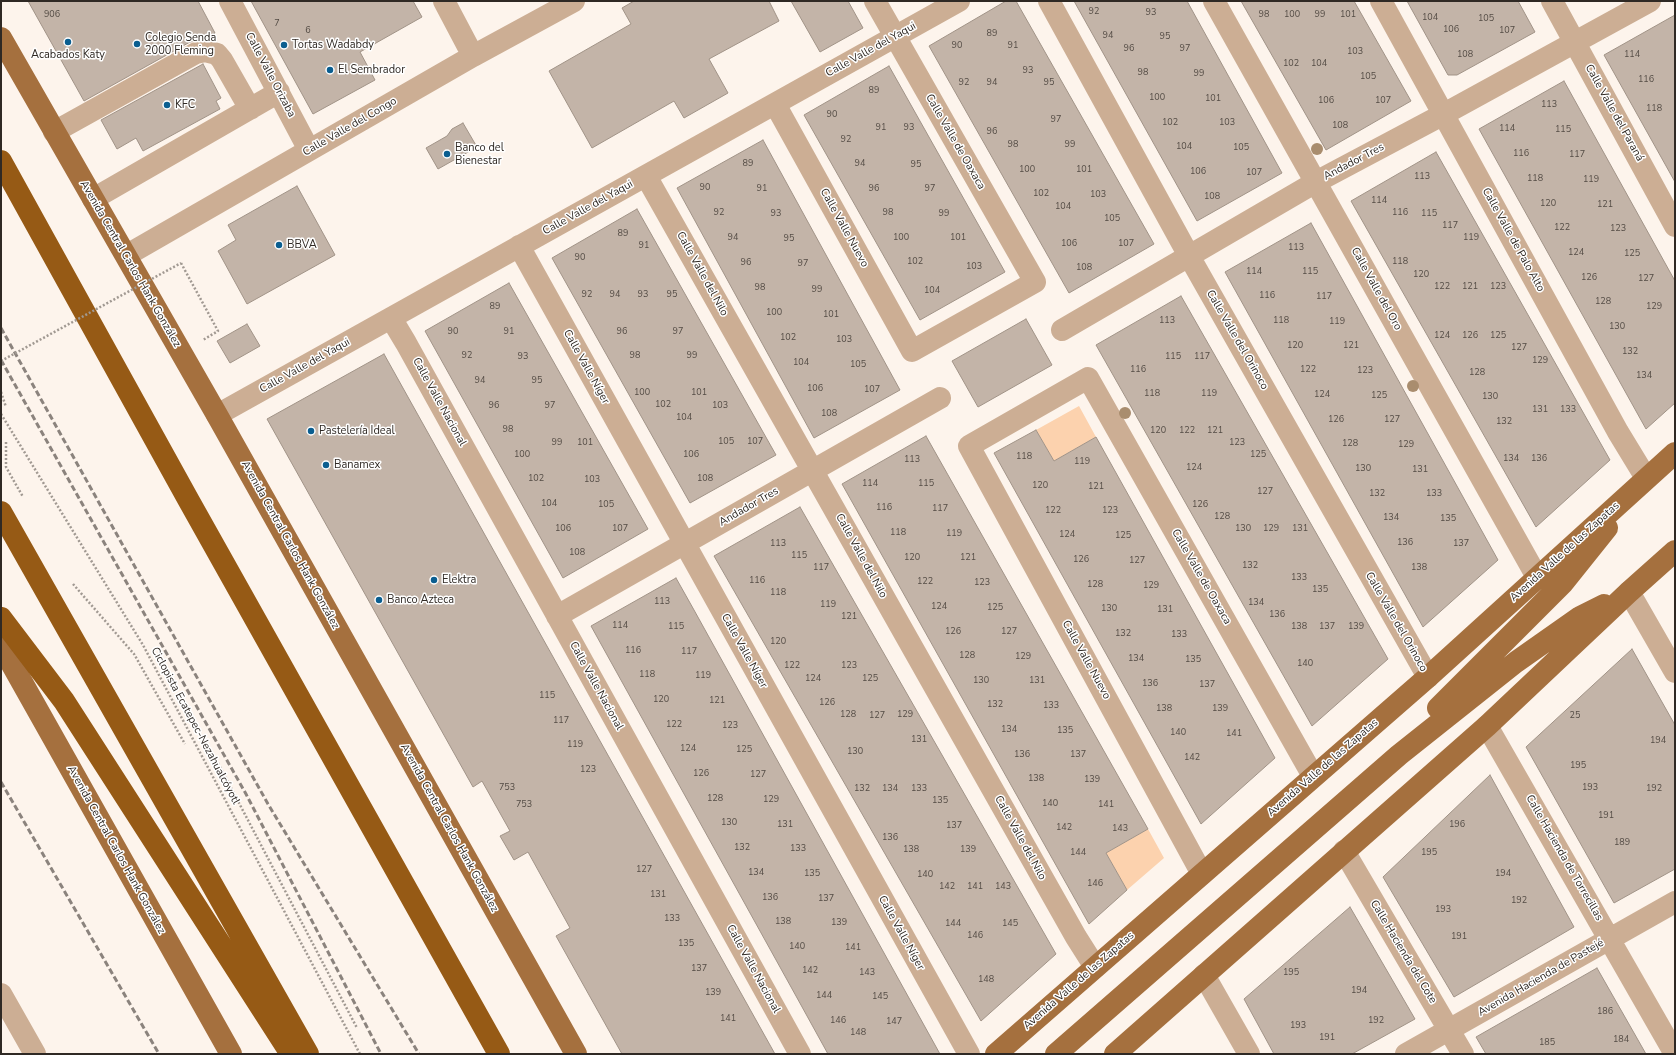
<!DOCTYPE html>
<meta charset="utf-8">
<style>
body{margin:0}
#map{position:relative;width:1676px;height:1055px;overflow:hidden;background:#fdf4ec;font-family:"Nunito Sans",sans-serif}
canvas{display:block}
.frame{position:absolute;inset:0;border:2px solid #2f2924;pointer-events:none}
</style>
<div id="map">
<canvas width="1676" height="1055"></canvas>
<div class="frame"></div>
</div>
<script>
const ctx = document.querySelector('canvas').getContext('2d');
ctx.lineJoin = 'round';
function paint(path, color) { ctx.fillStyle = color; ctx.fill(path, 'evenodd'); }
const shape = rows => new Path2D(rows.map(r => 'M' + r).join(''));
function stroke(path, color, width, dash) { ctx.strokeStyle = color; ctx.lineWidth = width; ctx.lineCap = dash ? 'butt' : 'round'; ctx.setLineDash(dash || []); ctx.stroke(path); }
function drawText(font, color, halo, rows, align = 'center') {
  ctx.font = font + ' "Nunito Sans",sans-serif'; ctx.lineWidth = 3; ctx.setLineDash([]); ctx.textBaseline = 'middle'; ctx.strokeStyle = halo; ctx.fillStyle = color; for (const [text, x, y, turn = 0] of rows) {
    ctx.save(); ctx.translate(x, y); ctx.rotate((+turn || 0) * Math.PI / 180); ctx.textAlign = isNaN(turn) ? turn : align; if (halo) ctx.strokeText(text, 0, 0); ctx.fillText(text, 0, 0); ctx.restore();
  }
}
paint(shape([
 [1079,406,1096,437,1054,461,1036,430],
 [1148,829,1164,858,1127,890,1106,853]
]), '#fcd2ae');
const building = shape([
 [28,1,198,1,215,33,205,39,190,42,84,101,28,1],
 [251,1,413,1,422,17,360,52,375,80,313,114,251,1],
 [634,1,769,1,779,21,709,59,728,93,684,118,674,101,592,148,549,71,631,24,622,8,634,1],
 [791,1,848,1,863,28,820,52,791,1],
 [1006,1,1016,1,1154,244,1069,293,929,46,1006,1],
 [1074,1,1187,1,1282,173,1197,221,1074,1],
 [1241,1,1354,1,1411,101,1326,150,1241,1],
 [1407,1,1518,1,1535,32,1457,75,1448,75,1407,1],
 [1675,15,1675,182,1604,55,1675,15],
 [203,64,221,98,216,101,220,109,143,151,136,138,117,149,101,120,203,64],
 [889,66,1005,272,920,320,804,115,889,66],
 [1564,81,1675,281,1675,403,1646,429,1479,129,1564,81],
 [463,123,477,147,438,169,426,148,447,136,452,129,463,123],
 [763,140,900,390,814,438,677,188,763,140],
 [1436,152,1610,460,1536,527,1351,201,1436,152],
 [297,186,335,255,247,304,218,251,236,240,228,225,297,186],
 [637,209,776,455,690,503,552,258,637,209],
 [1311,223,1498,560,1423,627,1225,272,1311,223],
 [509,283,648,529,563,578,425,331,509,283],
 [1181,296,1388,659,1312,726,1096,345,1181,296],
 [1026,319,1052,365,978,407,952,361,1026,319],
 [247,324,260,346,230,363,217,341,247,324],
 [384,354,519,596,775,1054,622,1054,556,936,570,928,528,852,514,860,500,836,510,831,482,781,473,787,403,662,267,419,384,354],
 [1036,430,1054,461,1096,437,1275,758,1201,824,994,453,1036,430],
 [926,436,1148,829,1106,853,1127,890,1089,924,842,484,926,436],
 [800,507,1056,954,981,1021,714,556,800,507],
 [676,578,694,610,940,1054,828,1054,796,996,591,626,676,578],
 [1632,649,1675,725,1675,869,1614,903,1526,747,1632,649],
 [1490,775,1574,927,1454,997,1383,877,1490,775],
 [1350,907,1415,1019,1352,1054,1274,1054,1244,999,1350,907],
 [1597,968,1646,1054,1486,1054,1476,1037,1597,968]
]);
paint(building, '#c3b4a8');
stroke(building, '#a19387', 1);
stroke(shape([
 [181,263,218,331,203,340],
 [1,392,6,407],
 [1,414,143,645,360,1054],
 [6,442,6,467,23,497],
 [73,584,134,654,185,744],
 [218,763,357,1028]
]), '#a19992', 2.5, [2, 2]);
stroke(shape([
 [230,1,309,150],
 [444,1,473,56],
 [1049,1,1189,256,1428,677],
 [1214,1,1537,577],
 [1381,1,1618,432,1646,478],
 [1552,1,1675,226],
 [775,104,912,351,1035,282,875,1],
 [54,132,196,53,205,51,217,54,222,60,250,109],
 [646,176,1076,937,1095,967],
 [93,199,279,92],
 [519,246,969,1054],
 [127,255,473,56,574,1],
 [391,318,406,343,800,1054],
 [1062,330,1316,182,1444,114,1650,1],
 [217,415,959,1],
 [1629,592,1675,672],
 [557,616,940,398],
 [1487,726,1675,1054],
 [1344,851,1463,1054],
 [1202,874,969,446,1088,378,1313,776],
 [1204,975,1249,1054],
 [1,994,35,1054],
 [1406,1054,1675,902]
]), '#ccae94', 22);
stroke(shape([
 [1,38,217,415,576,1054],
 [1,645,231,1054],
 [1438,708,1563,583,1607,528],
 [996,1054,1428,677,1675,453],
 [1056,1054,1399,755,1516,662,1580,617,1604,605],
 [1115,1054,1487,726,1629,592,1675,551]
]), '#a5703e', 22);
stroke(shape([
 [1,161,189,501,499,1054],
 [1,512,308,1054],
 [1,618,64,701,291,1054]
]), '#965a15', 22);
stroke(shape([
 [1,328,268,804,419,1054],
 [1,360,246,794,381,1054],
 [1,782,159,1054]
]), '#8b837d', 3, [6, 3]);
stroke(shape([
 [1,361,181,263]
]), '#a19992', 2.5, [2, 2]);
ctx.fillStyle = '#a98d6e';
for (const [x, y] of [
 [1317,149],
 [1413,386],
 [1125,413]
]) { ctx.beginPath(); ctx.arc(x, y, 6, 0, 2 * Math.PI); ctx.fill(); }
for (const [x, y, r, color] of [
 [68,42,4,"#0a5e90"],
 [137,44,4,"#0a5e90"],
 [284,45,4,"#0a5e90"],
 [330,70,4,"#0a5e90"],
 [167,105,4,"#0a5e90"],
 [447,154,4,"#0a5e90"],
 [279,245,4,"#0a5e90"],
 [311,431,4,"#0a5e90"],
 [326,465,4,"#0a5e90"],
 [434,580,4,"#0a5e90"],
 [379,600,4,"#0a5e90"]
]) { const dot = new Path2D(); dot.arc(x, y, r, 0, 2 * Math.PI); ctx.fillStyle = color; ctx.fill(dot); stroke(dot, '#fff', 1.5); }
drawText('9px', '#544c45', null, [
 ["92",1094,12],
 ["93",1151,13],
 ["906",52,15],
 ["98",1264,15],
 ["100",1292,15],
 ["99",1320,15],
 ["101",1348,15],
 ["104",1430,18],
 ["105",1486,19],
 ["7",277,24],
 ["106",1451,30],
 ["6",308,31],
 ["107",1507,31],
 ["89",992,34],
 ["94",1108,36],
 ["95",1165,37],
 ["90",957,46],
 ["91",1013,46],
 ["96",1129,49],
 ["97",1185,49],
 ["103",1355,52],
 ["108",1465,55],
 ["114",1632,55],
 ["102",1291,64],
 ["104",1319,64],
 ["93",1028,71],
 ["98",1143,73],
 ["99",1199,74],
 ["105",1368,77],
 ["116",1646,80],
 ["92",964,83],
 ["94",992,83],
 ["95",1049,83],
 ["89",874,91],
 ["100",1157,98],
 ["101",1213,99],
 ["106",1326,101],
 ["107",1383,101],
 ["113",1549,105],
 ["118",1654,109],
 ["90",832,115],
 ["97",1056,120],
 ["102",1170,123],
 ["103",1227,123],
 ["108",1340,126],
 ["91",881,128],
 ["93",909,128],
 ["114",1507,129],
 ["115",1563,130],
 ["96",992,132],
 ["92",846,140],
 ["98",1013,145],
 ["99",1070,145],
 ["104",1184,147],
 ["105",1241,148],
 ["116",1521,154],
 ["117",1577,155],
 ["89",748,164],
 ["94",860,164],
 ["95",916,165],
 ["100",1027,170],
 ["101",1084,170],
 ["106",1198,172],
 ["107",1254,173],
 ["113",1422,177],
 ["118",1535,179],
 ["119",1591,180],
 ["90",705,188],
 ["91",762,189],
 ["96",874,189],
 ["97",930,189],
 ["102",1041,194],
 ["103",1098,195],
 ["108",1212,197],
 ["114",1379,201],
 ["120",1548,204],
 ["121",1605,205],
 ["104",1063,207],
 ["92",719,213],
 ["98",888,213],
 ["116",1400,213],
 ["93",776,214],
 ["99",944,214],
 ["115",1429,214],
 ["105",1112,219],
 ["117",1450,226],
 ["122",1562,228],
 ["123",1618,229],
 ["89",623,234],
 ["94",733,238],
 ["100",901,238],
 ["101",958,238],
 ["119",1471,238],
 ["95",789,239],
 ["106",1069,244],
 ["107",1126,244],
 ["91",644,246],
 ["113",1296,248],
 ["124",1576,253],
 ["125",1632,254],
 ["90",580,258],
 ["102",915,262],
 ["118",1400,262],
 ["96",746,263],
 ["97",803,264],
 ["103",974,267],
 ["108",1084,268],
 ["114",1254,272],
 ["115",1310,272],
 ["120",1421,275],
 ["126",1589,278],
 ["127",1646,279],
 ["122",1442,287],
 ["121",1470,287],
 ["123",1498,287],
 ["98",760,288],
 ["99",817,290],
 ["104",932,291],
 ["92",587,295],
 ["94",615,295],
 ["93",643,295],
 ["95",672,295],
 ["116",1267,296],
 ["117",1324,297],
 ["128",1603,302],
 ["89",495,307],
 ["129",1654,307],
 ["100",774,313],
 ["101",831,315],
 ["113",1167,321],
 ["118",1281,321],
 ["119",1337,322],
 ["130",1617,327],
 ["90",453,332],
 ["91",509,332],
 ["96",622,332],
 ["97",678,332],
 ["124",1442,336],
 ["126",1470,336],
 ["125",1498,336],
 ["102",788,338],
 ["103",844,340],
 ["120",1295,346],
 ["121",1351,346],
 ["127",1519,348],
 ["132",1630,352],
 ["92",467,356],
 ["98",635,356],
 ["99",692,356],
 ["93",523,357],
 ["115",1173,357],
 ["117",1202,357],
 ["129",1540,361],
 ["104",801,363],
 ["105",858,365],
 ["116",1138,370],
 ["122",1308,370],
 ["123",1365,371],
 ["128",1477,373],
 ["134",1644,376],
 ["94",480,381],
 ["95",537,381],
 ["106",815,389],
 ["107",872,390],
 ["100",642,393],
 ["101",699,393],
 ["118",1152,394],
 ["119",1209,394],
 ["124",1322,395],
 ["125",1379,396],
 ["130",1490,397],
 ["102",663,405],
 ["96",494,406],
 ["97",550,406],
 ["103",720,406],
 ["131",1540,410],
 ["133",1568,410],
 ["108",829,414],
 ["104",684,418],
 ["126",1336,420],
 ["127",1392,420],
 ["132",1504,422],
 ["98",508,430],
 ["120",1158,431],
 ["122",1187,431],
 ["121",1215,431],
 ["105",726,442],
 ["107",755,442],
 ["99",557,443],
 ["101",585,443],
 ["123",1237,443],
 ["128",1350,444],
 ["129",1406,445],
 ["100",522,455],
 ["106",691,455],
 ["125",1258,455],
 ["118",1024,457],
 ["134",1511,459],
 ["136",1539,459],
 ["113",912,460],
 ["119",1082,462],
 ["124",1194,468],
 ["130",1363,469],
 ["131",1420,470],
 ["102",536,479],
 ["108",705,479],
 ["103",592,480],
 ["114",870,484],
 ["115",926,484],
 ["120",1040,486],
 ["121",1096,487],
 ["127",1265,492],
 ["132",1377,494],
 ["133",1434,494],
 ["104",549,504],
 ["105",606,505],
 ["126",1200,505],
 ["116",884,508],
 ["117",940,509],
 ["122",1053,511],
 ["123",1110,511],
 ["128",1222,517],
 ["134",1391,518],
 ["135",1448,519],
 ["106",563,529],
 ["107",620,529],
 ["130",1243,529],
 ["129",1271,529],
 ["131",1300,529],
 ["118",898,533],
 ["119",954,534],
 ["124",1067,535],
 ["125",1123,536],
 ["136",1405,543],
 ["113",778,544],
 ["137",1461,544],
 ["108",577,553],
 ["115",799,556],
 ["120",912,558],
 ["121",968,558],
 ["126",1081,560],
 ["127",1137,561],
 ["132",1250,566],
 ["117",821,568],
 ["138",1419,568],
 ["133",1299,578],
 ["116",757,581],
 ["122",925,582],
 ["123",982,583],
 ["128",1095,585],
 ["129",1151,586],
 ["135",1320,590],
 ["118",778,593],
 ["113",662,602],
 ["134",1256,603],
 ["119",828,605],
 ["124",939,607],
 ["125",995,608],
 ["130",1109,609],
 ["131",1165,610],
 ["136",1277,615],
 ["121",849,617],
 ["114",620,626],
 ["115",676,627],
 ["138",1299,627],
 ["137",1327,627],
 ["139",1356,627],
 ["126",953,632],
 ["127",1009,632],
 ["132",1123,634],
 ["133",1179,635],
 ["120",778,642],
 ["116",633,651],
 ["117",689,652],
 ["128",967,656],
 ["129",1023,657],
 ["134",1136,659],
 ["135",1193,660],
 ["140",1305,664],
 ["122",792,666],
 ["123",849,666],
 ["118",647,675],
 ["119",703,676],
 ["124",813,679],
 ["125",870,679],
 ["130",981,681],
 ["131",1037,681],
 ["136",1150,684],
 ["137",1207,685],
 ["115",547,696],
 ["120",661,700],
 ["121",717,701],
 ["126",827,703],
 ["132",995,705],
 ["133",1051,706],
 ["138",1164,709],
 ["139",1220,709],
 ["128",848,715],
 ["129",905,715],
 ["127",877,716],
 ["25",1575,716],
 ["117",561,721],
 ["122",674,725],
 ["123",730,726],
 ["134",1009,730],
 ["135",1065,731],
 ["140",1178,733],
 ["141",1234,734],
 ["131",919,740],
 ["194",1658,741],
 ["119",575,745],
 ["124",688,749],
 ["125",744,750],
 ["130",855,752],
 ["136",1022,755],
 ["137",1078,755],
 ["142",1192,758],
 ["195",1578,766],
 ["123",588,770],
 ["126",701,774],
 ["127",758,775],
 ["138",1036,779],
 ["139",1092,780],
 ["753",507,788],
 ["193",1590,788],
 ["132",862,789],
 ["134",890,789],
 ["133",919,789],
 ["192",1654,789],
 ["128",715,799],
 ["129",771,800],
 ["135",940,801],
 ["140",1050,804],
 ["753",524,805],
 ["141",1106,805],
 ["191",1606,816],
 ["130",729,823],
 ["131",785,825],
 ["196",1457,825],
 ["137",954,826],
 ["142",1064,828],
 ["143",1120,829],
 ["136",890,838],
 ["189",1622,843],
 ["132",742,848],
 ["133",798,849],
 ["138",911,850],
 ["139",968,850],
 ["144",1078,853],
 ["195",1429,853],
 ["127",644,870],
 ["134",756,873],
 ["135",812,874],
 ["194",1503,874],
 ["140",925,875],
 ["146",1095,884],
 ["142",947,887],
 ["141",975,887],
 ["143",1003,887],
 ["131",658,895],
 ["136",770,898],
 ["137",826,899],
 ["192",1519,901],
 ["193",1443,910],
 ["133",672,919],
 ["138",783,922],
 ["139",839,923],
 ["144",953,924],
 ["145",1010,924],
 ["146",975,936],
 ["191",1459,937],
 ["135",686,944],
 ["140",797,947],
 ["141",853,948],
 ["137",699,969],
 ["142",810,971],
 ["143",867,973],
 ["195",1291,973],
 ["148",986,980],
 ["194",1359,991],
 ["139",713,993],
 ["144",824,996],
 ["145",880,997],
 ["186",1605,1012],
 ["141",728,1019],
 ["146",838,1021],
 ["192",1376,1021],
 ["147",894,1022],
 ["193",1298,1026],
 ["148",858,1033],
 ["191",1327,1038],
 ["184",1621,1040],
 ["185",1547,1043]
]);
drawText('11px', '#2f2924', '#fff', [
 ["Colegio Senda",145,38],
 ["2000 Fleming",145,51],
 ["Tortas Wadabdy",292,45],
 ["Acabados Katy",68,55,"center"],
 ["El Sembrador",338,70],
 ["KFC",175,105],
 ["Banco del",455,148],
 ["Bienestar",455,161],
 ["BBVA",287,245],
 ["Pastelería Ideal",319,431],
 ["Banamex",334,465],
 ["Elektra",442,580],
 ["Banco Azteca",387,600]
], 'left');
drawText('11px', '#2f2924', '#fff', [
 ["Calle Valle del Yaqui",871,50,-29],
 ["Calle Valle Orizaba",270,75,62],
 ["Calle Valle del Paraná",1614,113,61],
 ["Calle Valle del Congo",350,127,-30],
 ["Calle Valle de Oaxaca",955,142,60],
 ["Andador Tres",1354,162,-28],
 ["Calle Valle del Yaqui",588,208,-29],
 ["Calle Valle Nuevo",844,228,61],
 ["Calle Valle de Palo Alto",1513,240,61],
 ["Avenida Central Carlos Hank González",130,264,60],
 ["Calle Valle del Nilo",702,274,61],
 ["Calle Valle del Oro",1376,289,61],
 ["Calle Valle del Orinoco",1237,340,60],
 ["Calle Valle del Yaqui",305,366,-29],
 ["Calle Valle Níger",586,367,61],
 ["Calle Valle Nacional",439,402,61],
 ["Andador Tres",749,507,-30],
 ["Avenida Central Carlos Hank González",290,545,61],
 ["Avenida Valle de las Zapatas",1565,552,-42],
 ["Calle Valle del Nilo",861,556,61],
 ["Calle Valle de Oaxaca",1201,577,60],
 ["Calle Valle del Orinoco",1396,622,60],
 ["Calle Valle Níger",744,651,61],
 ["Calle Valle Nuevo",1086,660,61],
 ["Calle Valle Nacional",596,686,61],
 ["Ciclopista Ecatepec-Nezahualcóyotl",195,726,62],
 ["Avenida Valle de las Zapatas",1323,768,-41],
 ["Avenida Central Carlos Hank González",449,828,61],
 ["Calle Valle del Nilo",1020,838,61],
 ["Avenida Central Carlos Hank González",116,850,61],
 ["Calle Hacienda de Torrecillas",1564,858,60],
 ["Calle Valle Níger",901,933,61],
 ["Calle Hacienda del Cote",1403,952,59],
 ["Calle Valle Nacional",753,969,61],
 ["Avenida Hacienda de Pastejé",1541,978,-30],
 ["Avenida Valle de las Zapatas",1079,981,-41]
]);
</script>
